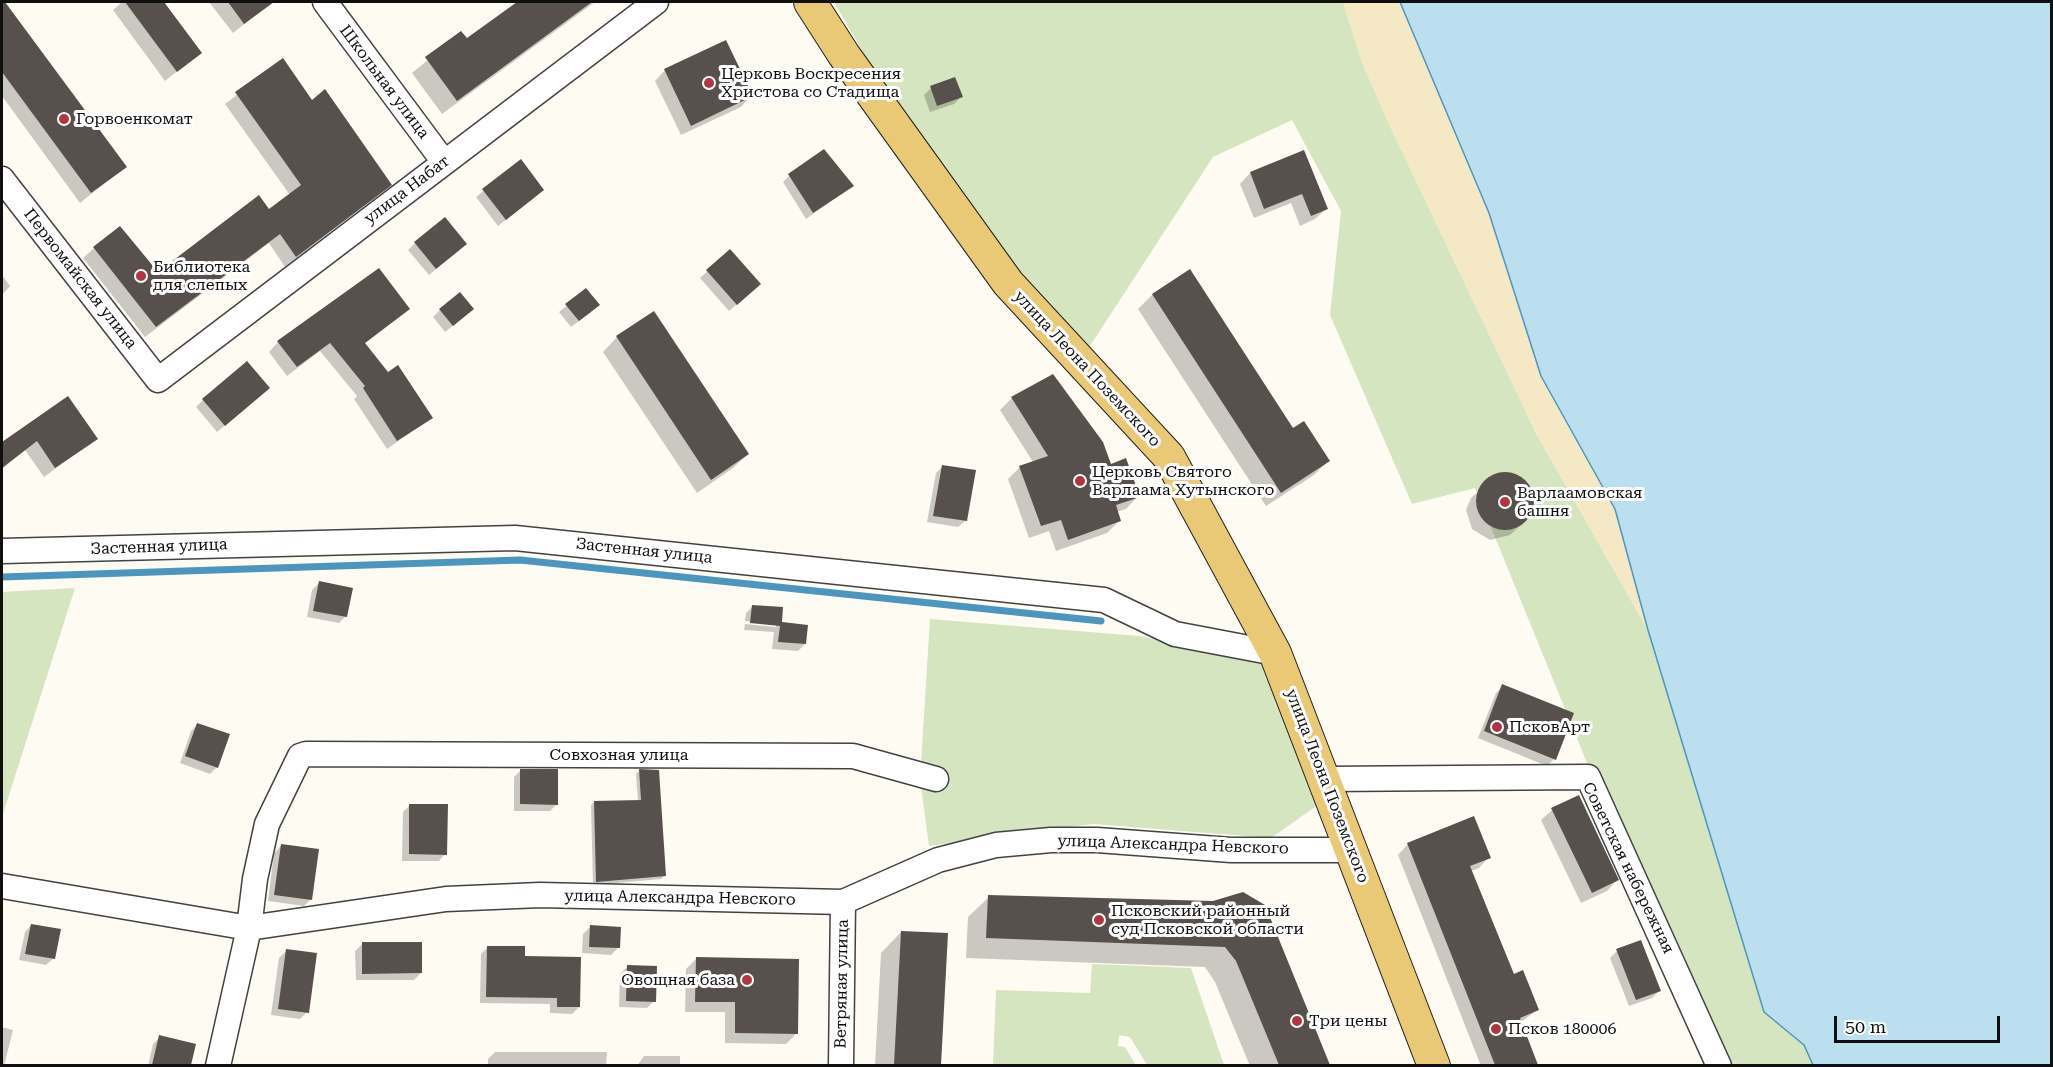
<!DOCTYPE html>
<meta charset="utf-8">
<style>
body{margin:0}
#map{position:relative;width:2053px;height:1067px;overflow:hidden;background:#fefbf3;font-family:"Roboto Serif",serif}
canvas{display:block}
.frame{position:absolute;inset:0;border:3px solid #0f0f0f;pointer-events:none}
.scale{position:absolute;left:1834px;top:1016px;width:166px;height:27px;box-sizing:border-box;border:3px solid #0f0f0f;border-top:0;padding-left:8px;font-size:18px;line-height:21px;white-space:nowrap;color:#0f0f0f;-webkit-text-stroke:4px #fff;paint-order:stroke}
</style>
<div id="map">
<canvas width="2053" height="1067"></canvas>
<div class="frame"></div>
<div class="scale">50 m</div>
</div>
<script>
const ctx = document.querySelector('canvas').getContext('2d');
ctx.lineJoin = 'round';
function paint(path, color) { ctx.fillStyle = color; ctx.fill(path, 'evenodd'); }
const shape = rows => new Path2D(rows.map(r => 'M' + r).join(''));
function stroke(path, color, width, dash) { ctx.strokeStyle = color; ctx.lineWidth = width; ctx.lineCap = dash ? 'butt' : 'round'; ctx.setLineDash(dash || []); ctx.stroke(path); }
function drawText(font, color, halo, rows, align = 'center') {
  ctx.font = font + ' "Roboto Serif",serif'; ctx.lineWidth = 6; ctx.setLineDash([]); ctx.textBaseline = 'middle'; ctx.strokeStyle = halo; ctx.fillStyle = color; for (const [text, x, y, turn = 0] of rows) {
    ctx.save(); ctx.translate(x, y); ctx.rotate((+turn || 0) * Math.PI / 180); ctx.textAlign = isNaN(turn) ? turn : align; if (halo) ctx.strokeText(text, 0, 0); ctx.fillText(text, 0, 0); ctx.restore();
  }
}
paint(shape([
 [834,2,1343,2,1362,62,1389,124,1537,435,1648,630,1764,1012,1804,1045,1813,1065,1710,1065,1475,488,1412,504,1330,315,1341,211,1292,120,1213,157,1086,352,1009,266,899,115],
 [75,588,2,817,2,592],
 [930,619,1139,636,1269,660,1322,802,1271,838,1093,824,929,846,920,779],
 [1092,964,1191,968,1224,1065,1147,1065,1130,1037,1119,1035,1118,1046,1125,1047,1136,1065,993,1065,996,990,1090,993]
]), '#d5e5bf');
paint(shape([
 [1343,2,1400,2,1489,213,1541,376,1615,509,1648,630,1537,435,1389,124,1362,62]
]), '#f5e8c4');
const water = shape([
 [1400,2,2051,2,2051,1065,1813,1065,1804,1045,1764,1012,1648,630,1615,509,1541,376,1489,213,1400,2]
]);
paint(water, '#bcdff0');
stroke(water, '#4b96bf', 1.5);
paint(shape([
 [2,2,125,167,80,203,2,96],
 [122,2,162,2,200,53,165,81,113,10],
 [209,2,272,2,233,33],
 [520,2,595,2,442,114,412,73,461,33,467,41],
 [283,60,312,102,390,185,285,267,269,243,145,337,83,258,94,248,157,274,269,211,290,195,225,104],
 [665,70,751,96,741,107,681,135,655,81],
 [931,88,961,97,954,104,930,112,924,95],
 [1303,152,1326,209,1315,219,1300,226,1291,203,1254,218,1240,184,1250,173],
 [520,161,536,196,498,226,476,197],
 [789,176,852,186,806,219,783,182],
 [415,243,465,244,429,275,408,250],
 [730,251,752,291,729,311,700,278],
 [1189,272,1292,431,1328,461,1314,475,1266,506,1138,309,1152,295],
 [2,275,10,286,2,295],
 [586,290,591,312,571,327,559,312],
 [408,309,364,344,387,374,431,418,387,449,354,399,357,396,320,351,287,376,269,352,278,342],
 [440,310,465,316,445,332,433,317],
 [653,313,748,454,733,468,697,493,603,352,617,337],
 [1053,376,1110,466,1138,496,1126,509,1116,512,1119,521,1107,533,1056,551,1049,531,1029,538,1008,479,1020,467,1033,462,1000,410,1012,398],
 [261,395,217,432,196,407,203,400],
 [67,398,96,439,44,477,25,450,2,469,2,442],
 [943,466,965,521,958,527,927,522,936,473],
 [1498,474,1507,474,1519,478,1532,495,1532,505,1522,524,1510,535,1490,540,1472,529,1466,510,1471,498],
 [319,583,346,616,339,623,307,617,312,590],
 [753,606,781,624,805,644,798,651,772,649,774,632,744,630,745,624,776,627,776,624,745,621,746,613],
 [1503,686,1554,759,1547,766,1478,738,1496,693],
 [198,724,217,767,210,774,180,763,191,731],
 [520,771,557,804,550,811,514,811,514,777],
 [639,771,664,876,661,879,593,885,591,805,595,802,638,801,636,774],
 [410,805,445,854,439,861,402,861,403,812],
 [1552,810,1617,880,1607,891,1581,903,1541,820],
 [1408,844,1489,857,1479,868,1471,871,1513,976,1537,1010,1520,1023,1536,1066,1481,1066,1398,855],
 [281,846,311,899,304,906,268,901,274,853],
 [989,897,1264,906,1329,1066,1250,1066,1215,982,1205,967,966,958,968,917],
 [31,925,53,959,46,965,19,960,25,932],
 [590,927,618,948,611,955,582,953,583,934],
 [901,932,946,935,939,1066,875,1066,881,953],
 [362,944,421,973,414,980,356,980,355,951],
 [488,947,524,958,579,1007,572,1014,550,1013,550,1004,480,1003,481,954],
 [286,951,307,1012,300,1019,271,1015,279,958],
 [1617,951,1659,991,1652,998,1629,1006,1610,958],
 [696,959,797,1033,786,1044,725,1043,725,1012,685,1012,686,969],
 [627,967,654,1001,647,1008,619,1007,620,974],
 [2,1027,13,1030,4,1066,2,1066],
 [160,1037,194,1045,190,1066,148,1066,153,1044],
 [495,1052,607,1052,606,1066,488,1066,488,1059],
 [644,1056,680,1056,680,1066,637,1066]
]), '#0003');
stroke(shape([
 [2,577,520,560,1101,621]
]), '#4b96bf', 7);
paint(shape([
 [2,2,5,2,127,167,91,193,2,72],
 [125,2,164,2,202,53,177,72],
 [228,2,274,2,244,24],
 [517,2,592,2,457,101,425,57,461,31,467,38],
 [726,40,753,96,691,126,664,69],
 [283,58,312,100,325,89,392,185,296,257,280,234,156,327,93,247,120,226,158,272,259,195,269,209,301,185,235,92],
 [955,77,963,97,937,106,930,86],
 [824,149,854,186,813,213,788,174],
 [1304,150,1328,209,1311,216,1302,194,1264,209,1250,172],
 [521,159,544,190,506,220,482,189],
 [445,217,467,244,436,269,414,242],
 [730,249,761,284,737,305,706,270],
 [379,268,410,309,365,343,388,372,398,365,433,418,397,441,363,388,365,386,330,343,297,367,277,341],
 [1190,269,1293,428,1304,421,1330,461,1281,493,1152,294],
 [586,288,600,305,579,321,565,304],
 [460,292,474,309,453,326,439,309],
 [654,311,749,454,711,480,616,336],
 [247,361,270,388,225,426,202,399],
 [1053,374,1103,442,1111,464,1126,458,1140,497,1116,505,1121,521,1068,540,1061,520,1041,526,1019,466,1048,456,1011,397],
 [68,396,98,439,55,468,37,441,2,468,2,442],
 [942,465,976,470,967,521,933,516],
 '1476 501a29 29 0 1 1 58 0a29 29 0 1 1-58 0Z',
 [319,581,353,588,347,617,313,611],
 [752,605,783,607,782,622,808,625,806,644,778,642,780,626,750,623],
 [1502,684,1574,713,1556,760,1484,731],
 [197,723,230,734,218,768,185,756],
 [520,769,558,769,558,805,520,804],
 [639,769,659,770,666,876,596,882,594,801,641,800],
 [1579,795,1619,880,1592,893,1551,808],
 [409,804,448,804,447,855,409,854],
 [1474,816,1491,858,1470,866,1514,974,1523,970,1539,1010,1520,1018,1538,1065,1495,1065,1407,843],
 [281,844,319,849,312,900,274,895],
 [1243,892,1265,905,1330,1065,1279,1065,1236,961,1225,947,986,938,988,895,1213,901],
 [31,924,61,929,55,959,25,954],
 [590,925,621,927,620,948,589,947],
 [901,931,948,933,941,1065,894,1065],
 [1641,940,1661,991,1636,1000,1616,949],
 [362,942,422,942,422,973,362,974],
 [487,946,525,946,525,956,581,957,580,1007,557,1007,557,998,486,997],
 [286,949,317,953,309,1013,278,1009],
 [696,957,799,959,798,1034,735,1033,735,1002,695,1002],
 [627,965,657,966,656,1002,626,1001],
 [159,1035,196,1044,191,1065,152,1065]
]), '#57504d');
const minor = shape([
 [325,2,444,162],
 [2,179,158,380,656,2],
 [2,551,515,538,1104,600,1175,634,1275,653],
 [1325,779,1588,777,1719,1066],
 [2,886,249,928,446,899,540,895,843,902,938,860,996,845,1051,840,1097,840,1231,850,1352,850],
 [218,1066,249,928,255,879,267,824,300,756,306,754,853,756,936,779],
 [841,1066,843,902]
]);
const major = shape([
 [810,2,844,55,1008,283,1169,457,1275,653,1434,1066]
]);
stroke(minor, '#424242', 27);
stroke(major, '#202020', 34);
stroke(minor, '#fff', 24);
stroke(major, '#eac976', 32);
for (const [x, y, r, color] of [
 [709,83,6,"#b13541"],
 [64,119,6,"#b13541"],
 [141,276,6,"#b13541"],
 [1080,481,6,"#b13541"],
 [1505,502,6,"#b13541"],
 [1497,727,6,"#b13541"],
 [1099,920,6,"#b13541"],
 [747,980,6,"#b13541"],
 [1297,1021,6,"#b13541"],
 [1496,1029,6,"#b13541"]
]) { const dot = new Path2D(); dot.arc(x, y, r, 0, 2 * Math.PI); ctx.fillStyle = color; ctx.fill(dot); stroke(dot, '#fff', 2); }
drawText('16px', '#0f0f0f', '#fff', [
 ["Церковь Воскресения",721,74],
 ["Христова со Стадища",721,92],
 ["Горвоенкомат",76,119],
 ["Библиотека",153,267],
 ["для слепых",153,285],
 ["Церковь Святого",1092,472],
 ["Варлаама Хутынского",1092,490],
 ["Варлаамовская",1517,493],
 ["башня",1517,511],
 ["ПсковАрт",1509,727],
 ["Псковский районный",1111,911],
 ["суд Псковской области",1111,929],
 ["Овощная база",735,980,"right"],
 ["Три цены",1309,1021],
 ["Псков 180006",1508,1029]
], 'left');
drawText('16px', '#0f0f0f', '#fff', [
 ["Школьная улица",384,82,53],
 ["улица Набат",407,190,-37],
 ["Первомайская улица",80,279,52],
 ["улица Леона Поземского",1087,369,47],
 ["Застенная улица",159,547,-2],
 ["Застенная улица",644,551,6],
 ["Совхозная улица",619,755],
 ["улица Леона Поземского",1327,786,69],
 ["улица Александра Невского",1173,845,2],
 ["Советская набережная",1628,868,64],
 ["улица Александра Невского",680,898,1],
 ["Ветряная улица",842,984,-89]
]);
</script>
